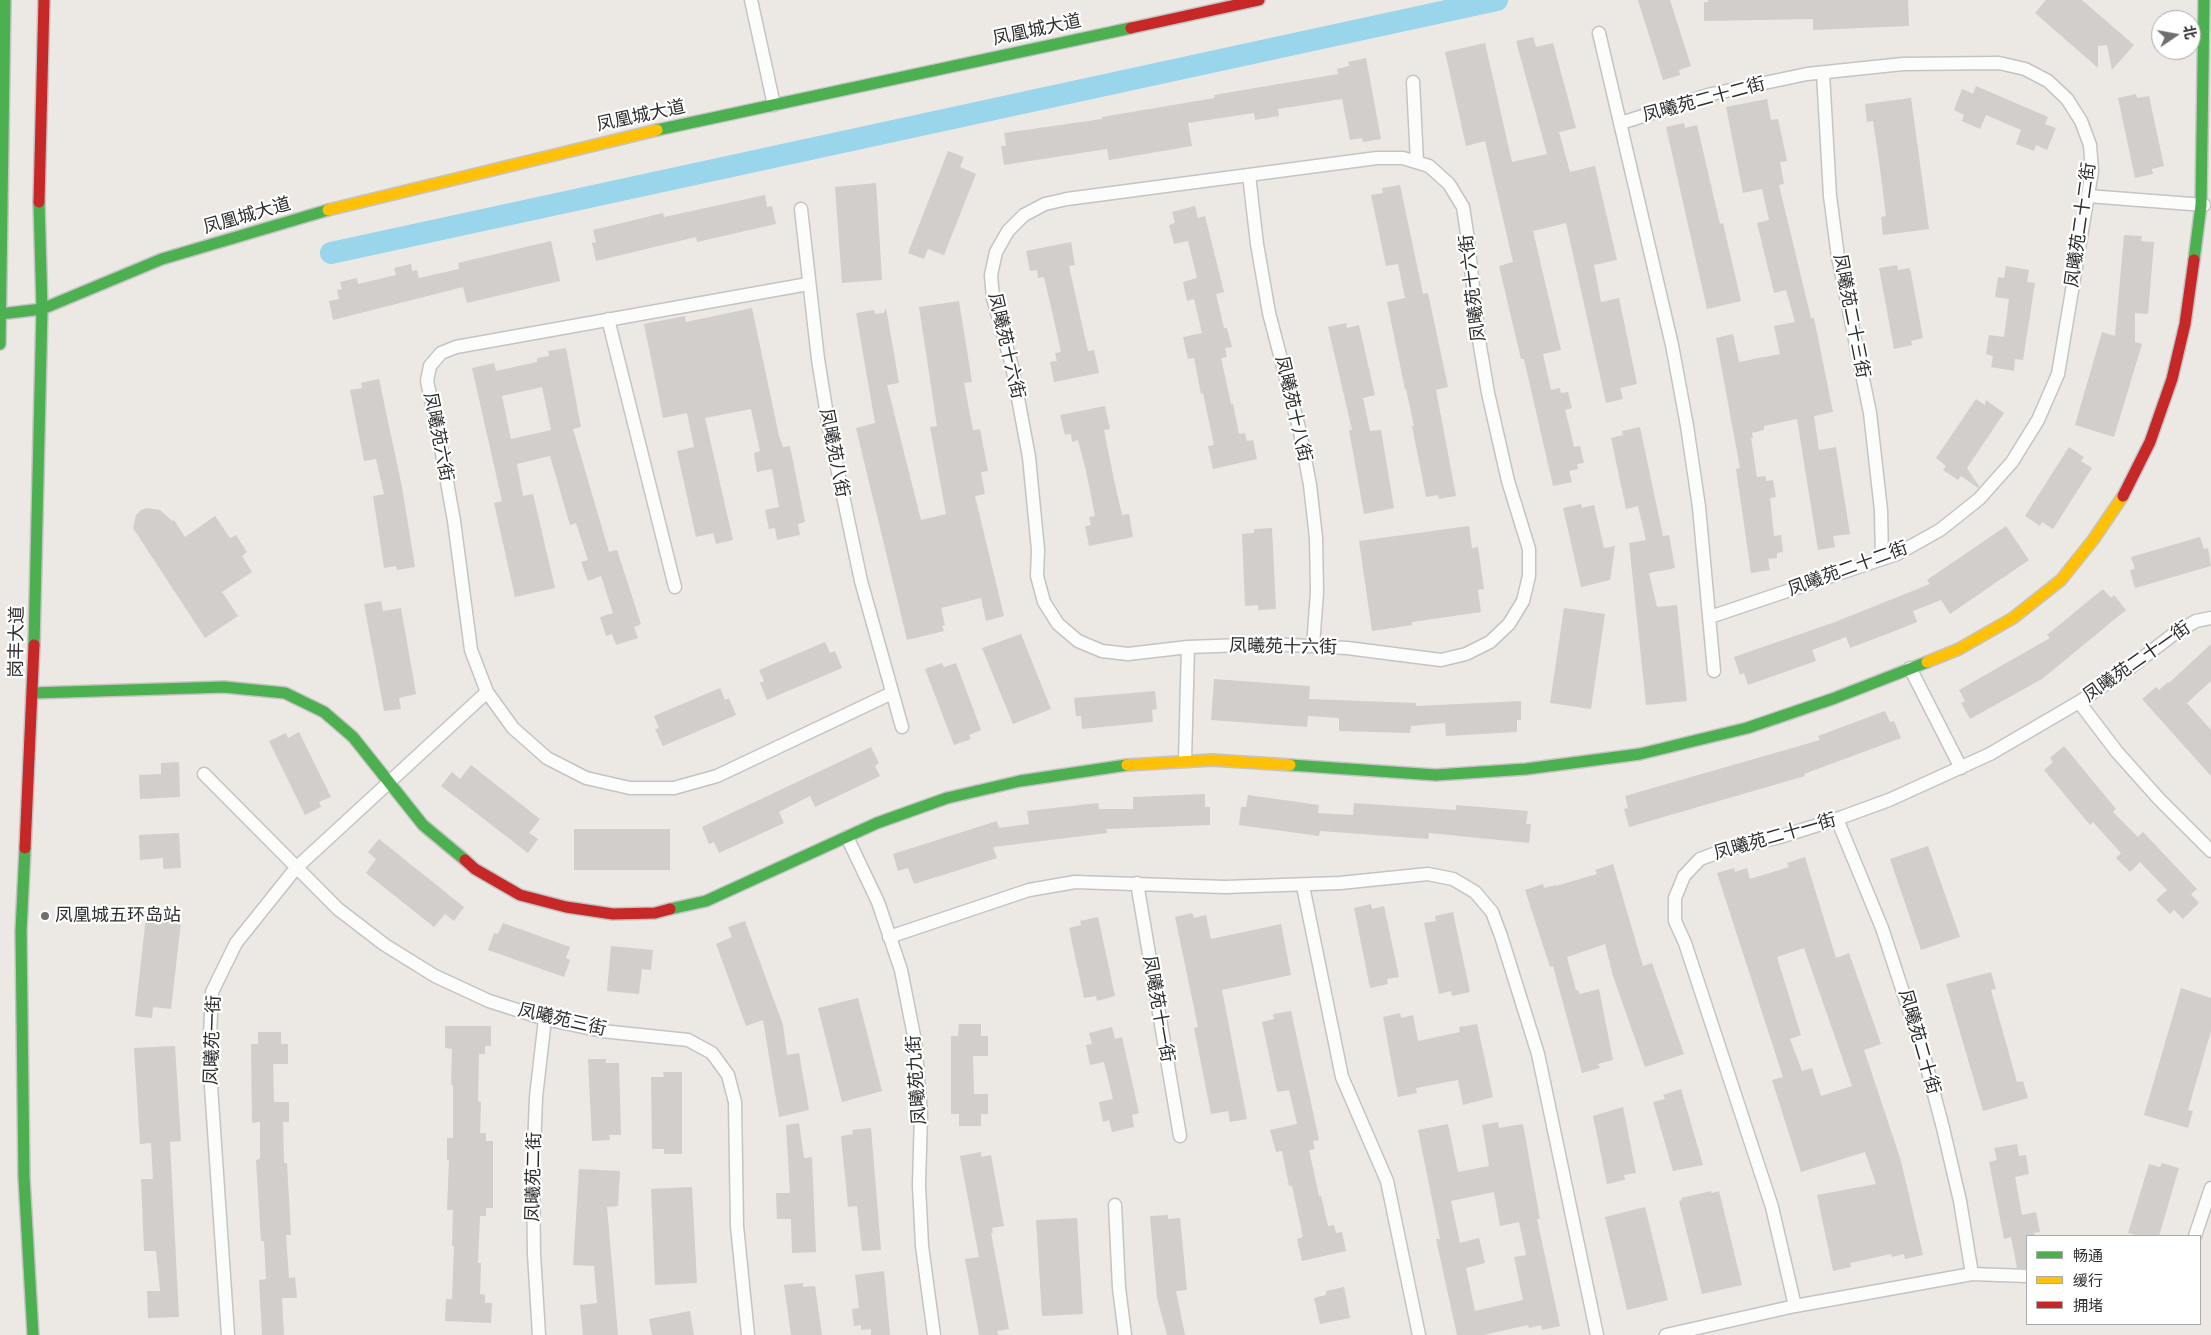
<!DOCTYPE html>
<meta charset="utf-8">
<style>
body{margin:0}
#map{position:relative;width:2211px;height:1335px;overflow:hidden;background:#ece8e4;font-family:"PT Sans Narrow","Noto Sans SC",sans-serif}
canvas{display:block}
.legend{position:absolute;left:2026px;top:1235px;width:175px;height:90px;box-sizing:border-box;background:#fff;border:1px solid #ababab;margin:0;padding:6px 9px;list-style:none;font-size:15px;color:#2e2e2e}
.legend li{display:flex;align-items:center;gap:10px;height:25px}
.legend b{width:25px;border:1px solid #ababab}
.north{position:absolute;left:2151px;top:10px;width:50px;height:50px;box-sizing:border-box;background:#fff;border:1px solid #ababab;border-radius:50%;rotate:78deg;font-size:14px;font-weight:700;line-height:20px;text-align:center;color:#2e2e2e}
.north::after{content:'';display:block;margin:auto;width:18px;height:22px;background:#706f6e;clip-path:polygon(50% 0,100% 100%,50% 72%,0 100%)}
</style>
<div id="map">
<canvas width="2211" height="1335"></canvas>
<ul class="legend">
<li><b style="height:6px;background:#4caf50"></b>畅通</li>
<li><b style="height:6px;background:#ffc107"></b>缓行</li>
<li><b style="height:6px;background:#c62828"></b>拥堵</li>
</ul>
<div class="north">北</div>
</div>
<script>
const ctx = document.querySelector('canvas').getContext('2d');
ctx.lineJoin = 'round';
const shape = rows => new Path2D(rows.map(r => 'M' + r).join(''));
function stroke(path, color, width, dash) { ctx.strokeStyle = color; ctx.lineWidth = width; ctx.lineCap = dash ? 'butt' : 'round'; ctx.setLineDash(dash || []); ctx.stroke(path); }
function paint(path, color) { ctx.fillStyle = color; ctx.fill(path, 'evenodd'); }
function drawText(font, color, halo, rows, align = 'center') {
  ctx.font = font + ' "PT Sans Narrow","Noto Sans SC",sans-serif'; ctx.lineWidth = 4.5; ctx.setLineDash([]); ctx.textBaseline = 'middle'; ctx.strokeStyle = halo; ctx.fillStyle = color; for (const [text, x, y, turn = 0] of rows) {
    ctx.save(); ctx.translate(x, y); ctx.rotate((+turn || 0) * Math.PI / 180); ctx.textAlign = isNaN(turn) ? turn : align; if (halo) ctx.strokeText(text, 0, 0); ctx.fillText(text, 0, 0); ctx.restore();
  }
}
stroke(shape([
 [331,253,1497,0]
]), '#99d6ec', 22);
paint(shape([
 [1638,0,1670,0,1691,66,1679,70,1680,75,1663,80],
 [1708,0,1908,0,1909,26,1813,30,1813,19,1704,21,1704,2,1708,2],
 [2046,0,2082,0,2134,45,2112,70,2107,45,2098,46,2098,68,2035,13],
 [1533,37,1536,47,1553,43,1576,128,1559,132,1570,172,1595,166,1617,260,1594,265,1601,302,1619,298,1637,384,1620,388,1623,399,1606,403,1566,223,1533,231,1561,350,1543,354,1551,390,1560,388,1561,393,1568,392,1572,408,1565,410,1569,425,1574,447,1580,446,1584,463,1577,464,1578,469,1569,471,1572,482,1553,486,1524,359,1521,359,1499,266,1513,262,1485,141,1466,146,1445,52,1485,43,1512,162,1547,154,1516,41],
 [1366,58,1381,139,1363,142,1362,138,1350,140,1342,99,1278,109,1279,116,1255,120,1254,113,1188,123,1192,146,1109,160,1107,149,1004,165,1001,146,1006,146,1004,133,1102,119,1102,117,1215,98,1214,95,1338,74,1337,69,1349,66,1348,62],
 [1976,86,2048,117,2045,124,2056,128,2047,150,2036,145,2034,151,2016,144,2021,130,1986,115,1980,129,1962,121,1964,115,1954,110,1962,89,1973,94],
 [2136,94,2137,98,2149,96,2164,166,2152,169,2153,174,2135,178,2118,98],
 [1911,98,1929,229,1883,235,1881,217,1886,216,1879,161,1873,121,1867,122,1865,104],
 [1767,99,1771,120,1778,119,1787,161,1780,162,1784,184,1779,185,1811,318,1814,318,1833,412,1814,416,1819,450,1836,447,1850,534,1833,536,1835,547,1818,550,1797,419,1764,426,1764,430,1752,433,1753,438,1751,438,1757,477,1766,476,1766,481,1773,480,1776,497,1770,498,1774,536,1781,535,1783,552,1777,553,1777,558,1768,559,1770,570,1751,573,1736,469,1740,468,1716,338,1733,334,1739,362,1780,354,1774,326,1795,322,1786,290,1774,293,1757,223,1769,220,1762,189,1743,193,1726,107],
 [1684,123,1685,128,1697,125,1720,224,1723,223,1741,301,1707,309,1666,127],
 [948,151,964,157,960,167,976,174,944,255,928,249,924,259,908,253],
 [876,183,882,280,842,283,835,187],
 [1400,185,1423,294,1428,293,1448,387,1436,390,1456,496,1439,499,1438,495,1426,497,1412,426,1414,426,1406,389,1405,389,1387,302,1405,298,1398,264,1386,266,1371,195,1383,193,1382,188],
 [765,195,767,207,772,206,776,224,697,242,696,237,596,261,592,243,596,242,593,230,663,213,664,217],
 [1195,206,1198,218,1205,216,1224,292,1216,294,1224,328,1227,328,1232,347,1225,348,1227,357,1221,358,1231,404,1233,404,1239,434,1245,433,1247,441,1253,440,1257,459,1213,469,1208,446,1214,445,1203,393,1201,394,1194,358,1188,359,1183,337,1202,333,1194,299,1187,301,1183,282,1197,278,1188,241,1174,244,1169,225,1175,223,1172,212],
 [2124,235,2142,236,2141,241,2154,242,2148,314,2135,313,2135,342,2142,344,2114,437,2075,425,2102,332,2115,336],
 [551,241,560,281,467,303,463,287,333,320,329,301,339,299,337,290,342,289,340,282,357,278,358,284,396,275,394,268,411,264,412,271,417,270,419,278,459,269,458,263],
 [1071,242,1075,265,1069,266,1080,316,1088,351,1094,350,1099,373,1054,382,1050,362,1057,361,1055,353,1061,352,1051,307,1044,277,1038,278,1037,270,1030,271,1026,251],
 [1897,265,1898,270,1910,268,1923,338,1911,341,1912,345,1894,349,1879,268],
 [2006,266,2029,270,2027,282,2035,283,2023,360,2015,359,2014,371,1991,367,1993,356,1986,354,1989,335,2004,337,2009,299,1995,297,1998,277,2004,278],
 [959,301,972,382,964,383,973,430,980,429,988,471,981,472,985,494,975,496,1004,616,986,621,981,598,941,608,945,625,942,626,944,631,907,640,856,428,875,423,856,313,874,310,875,314,884,313,886,308,899,383,887,385,921,520,946,514,930,427,937,426,919,307],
 [752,308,779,436,783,447,790,446,805,522,798,524,800,535,777,540,775,528,769,529,765,510,779,507,772,469,757,472,754,453,760,451,751,409,705,418,733,540,716,544,713,533,696,537,677,451,694,447,687,413,663,418,644,324,685,316,686,322],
 [1346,323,1347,328,1359,325,1375,395,1363,398,1370,431,1381,430,1394,508,1364,514,1349,430,1352,430,1328,327],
 [566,348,581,427,573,429,609,552,617,550,641,624,634,627,638,638,616,645,612,634,606,636,600,617,613,613,601,576,588,581,581,562,588,560,576,523,570,525,550,456,517,464,523,496,533,494,555,588,515,597,494,503,502,501,472,368,494,363,496,371,537,362,537,358,549,356,548,351],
 [542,387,551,430,511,439,502,396],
 [379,379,402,487,415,567,397,570,396,566,384,568,373,496,384,494,376,459,364,461,350,390,362,388,361,383],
 [1976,399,1985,405,1986,400,2004,413,1967,468,1979,486,1978,488,1961,476,1958,480,1943,470,1946,466,1936,458],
 [1105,406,1110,429,1104,430,1114,480,1122,515,1129,514,1133,537,1089,546,1085,526,1091,525,1089,517,1095,516,1086,471,1078,440,1072,442,1071,434,1065,435,1060,415],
 [1640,427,1663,536,1669,535,1675,568,1649,573,1657,607,1677,605,1687,701,1646,705,1629,543,1646,540,1638,506,1626,509,1611,438,1623,435,1622,431],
 [2069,447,2084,457,2081,461,2092,468,2053,529,2042,522,2040,526,2025,516],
 [1581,504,1582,508,1594,505,1604,548,1615,546,1610,580,1581,587,1563,508],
 [147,508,160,510,172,521,174,520,185,537,215,516,230,538,236,535,247,552,242,556,252,572,222,592,238,616,205,638,133,528,136,515,141,510],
 [1469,526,1472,548,1478,547,1484,589,1478,590,1481,612,1412,622,1412,625,1372,631,1359,541],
 [2006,526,2029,560,1950,614,1941,600,1913,611,1917,622,1892,632,1850,648,1846,637,1812,650,1816,661,1748,685,1744,673,1740,675,1734,657,1835,622,1930,584,1927,580],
 [1272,528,1276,609,1258,610,1258,605,1245,606,1242,534,1254,533,1254,529],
 [2200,537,2204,549,2208,548,2211,566,2135,588,2130,570,2135,569,2131,557],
 [2103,589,2111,598,2114,595,2126,610,2042,679,1970,719,1961,703,1965,701,1959,690,2050,638,2047,635],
 [381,601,383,611,401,608,416,694,399,698,401,709,384,711,364,604],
 [1564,608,1605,614,1591,709,1550,703],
 [1021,634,1051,709,1013,724,982,648],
 [825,642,830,653,835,651,842,668,767,700,760,683,764,681,759,670],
 [2211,644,2211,681,2187,703,2211,730,2211,776,2142,699,2156,687,2159,690,2168,682,2169,683],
 [942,663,944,667,956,663,981,730,969,735,971,739,954,745,925,669],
 [1214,679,1310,686,1309,699,1416,703,1416,706,1521,701,1521,720,1517,720,1517,732,1446,736,1445,723,1411,726,1410,733,1339,731,1339,718,1308,716,1307,727,1211,720],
 [720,688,725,700,729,698,736,715,663,746,655,729,659,728,654,716],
 [1155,691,1157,709,1152,710,1153,722,1082,729,1081,716,1076,716,1074,698],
 [1885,711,1890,722,1894,721,1901,738,1804,774,1805,776,1629,827,1624,809,1628,808,1625,796,1820,740,1818,736],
 [299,732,331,797,319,802,321,807,305,815,269,741,286,733,288,738],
 [2064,746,2116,809,2113,812,2138,837,2143,832,2197,889,2191,894,2199,903,2183,919,2174,910,2170,914,2156,900,2167,890,2140,862,2130,872,2116,858,2121,853,2093,822,2090,825,2044,770,2053,762,2050,758],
 [871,747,879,763,875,766,880,776,815,807,810,796,779,812,784,823,719,853,714,842,709,844,702,827],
 [179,762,180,797,140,799,139,775,161,774,161,763],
 [471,765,540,819,529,833,538,839,528,853,441,786,452,772,460,779],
 [1205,794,1205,807,1210,807,1210,825,1106,829,1107,833,993,847,997,858,914,884,908,868,898,871,893,854,997,821,999,828,1029,824,1027,811,1098,803,1099,809,1133,809,1133,797],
 [1248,795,1319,805,1318,813,1353,815,1354,803,1456,810,1456,805,1528,811,1526,824,1531,824,1529,843,1429,833,1428,839,1320,831,1319,836,1239,825,1241,807,1246,807],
 [574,829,670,829,670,870,574,870],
 [179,833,181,868,163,869,163,858,140,860,139,835],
 [379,839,464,907,454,921,445,914,434,927,366,873,376,859,368,852],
 [1928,846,1960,937,1921,950,1890,859],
 [1805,857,1836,958,1849,953,1881,1044,1864,1050,1901,1161,1923,1255,1905,1259,1904,1254,1892,1257,1891,1254,1850,1263,1851,1267,1833,1271,1817,1195,1876,1184,1865,1152,1801,1172,1772,1080,1783,1077,1717,873,1734,868,1735,872,1747,868,1750,879,1789,867,1787,863],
 [1804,948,1852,1086,1821,1096,1812,1068,1802,1071,1790,1039,1801,1035,1777,957],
 [1613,864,1643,966,1652,963,1684,1054,1645,1067,1613,976,1605,944,1567,957,1576,990,1578,990,1580,994,1599,989,1613,1060,1598,1064,1600,1068,1582,1073,1553,966,1550,967,1525,890,1543,884,1544,888,1556,885,1556,886,1597,874,1595,870],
 [1371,904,1372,909,1384,906,1399,977,1387,979,1388,984,1370,988,1354,908],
 [147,907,164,909,163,920,181,922,171,1009,153,1007,152,1018,135,1016],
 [1453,912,1470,992,1452,996,1451,991,1439,994,1424,923,1436,921,1435,916],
 [1192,913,1194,918,1206,915,1211,939,1281,924,1291,975,1222,990,1247,1119,1230,1122,1228,1111,1211,1114,1194,1028,1198,1027,1175,917],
 [1098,917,1115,996,1097,1001,1096,996,1084,998,1069,928,1081,925,1080,921],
 [745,921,783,1025,787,1055,799,1053,809,1110,779,1117,763,1020,746,1026,716,944,732,937,728,927],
 [503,923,570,947,566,958,570,960,564,977,488,950,494,933,498,934],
 [611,946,653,950,651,970,642,969,639,994,607,991],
 [1991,972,1996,989,1991,990,2006,1043,2017,1082,2023,1081,2028,1098,1983,1111,1946,984],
 [2181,988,2211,998,2211,1031,2188,1110,2193,1111,2188,1128,2144,1115],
 [858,998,882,1091,842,1102,818,1008],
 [1291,1011,1319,1140,1313,1141,1315,1149,1309,1150,1319,1196,1321,1196,1328,1226,1334,1225,1336,1233,1342,1232,1346,1251,1302,1261,1297,1239,1303,1237,1292,1186,1289,1186,1282,1151,1276,1152,1270,1130,1297,1124,1289,1090,1277,1092,1262,1022,1274,1019,1273,1014],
 [1400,1013,1401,1018,1413,1015,1418,1041,1460,1032,1459,1027,1477,1024,1493,1097,1463,1105,1458,1080,1416,1088,1417,1093,1398,1097,1383,1017],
 [959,1024,981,1024,981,1036,988,1036,988,1056,973,1056,974,1094,988,1094,988,1114,981,1114,981,1126,959,1126,959,1114,951,1114,951,1036,958,1036],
 [445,1026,491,1026,491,1046,485,1046,485,1054,479,1054,478,1101,481,1102,480,1133,486,1133,486,1141,493,1141,493,1208,486,1208,486,1216,480,1216,478,1263,481,1263,480,1294,485,1295,485,1303,492,1303,491,1323,445,1321,446,1299,452,1299,454,1246,452,1246,453,1210,447,1210,449,1160,447,1160,447,1138,453,1138,453,1085,451,1085,452,1049,445,1048],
 [1112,1027,1115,1039,1122,1037,1139,1113,1132,1115,1134,1127,1112,1132,1109,1120,1103,1122,1099,1102,1113,1099,1104,1062,1090,1065,1086,1045,1092,1044,1089,1033],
 [258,1032,281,1032,281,1044,288,1044,288,1064,273,1064,274,1102,289,1102,289,1122,283,1122,284,1163,287,1163,291,1235,286,1235,289,1278,295,1277,297,1298,282,1298,284,1335,262,1335,259,1280,266,1279,264,1241,261,1241,256,1160,260,1159,260,1122,252,1123,251,1044,258,1044],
 [175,1046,181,1141,170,1142,179,1317,148,1318,147,1291,160,1291,156,1251,144,1251,141,1179,153,1179,151,1143,140,1144,134,1048],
 [588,1059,606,1059,606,1063,619,1063,621,1135,609,1135,610,1140,592,1141],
 [663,1072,682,1072,682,1154,664,1154,664,1149,652,1149,651,1077,664,1077],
 [1681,1089,1703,1165,1673,1171,1653,1102,1665,1099,1663,1095],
 [1623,1107,1636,1173,1624,1175,1625,1180,1607,1184,1593,1116],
 [1498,1122,1499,1128,1523,1124,1540,1219,1537,1219,1560,1326,1542,1330,1541,1325,1529,1328,1528,1325,1483,1335,1457,1335,1436,1239,1440,1239,1418,1130,1448,1124,1458,1172,1489,1166,1482,1125],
 [1494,1192,1500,1226,1519,1222,1526,1255,1514,1257,1523,1300,1475,1311,1466,1268,1485,1263,1479,1238,1460,1243,1451,1201],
 [799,1123,804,1158,812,1157,816,1252,792,1253,791,1219,777,1219,776,1193,790,1193,786,1125],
 [871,1128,881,1250,862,1251,857,1206,848,1207,841,1136,853,1134,852,1130],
 [2017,1144,2019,1156,2026,1155,2029,1174,2015,1177,2022,1215,2036,1212,2040,1232,2034,1233,2035,1236,2027,1236,2027,1268,2017,1268,2011,1237,2004,1239,1989,1162,1997,1160,1994,1148],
 [981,1152,981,1157,991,1155,1004,1226,992,1228,993,1233,991,1233,1009,1329,997,1331,998,1335,979,1335,965,1259,979,1257,960,1156],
 [2162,1163,2179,1168,2159,1236,2140,1236,2128,1233,2149,1164,2160,1167],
 [579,1169,620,1171,618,1206,607,1207,618,1335,583,1335,580,1305,597,1303,594,1266,573,1265],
 [692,1187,697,1283,655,1285,651,1189],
 [1711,1191,1712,1193,1719,1191,1742,1285,1702,1294,1679,1201,1682,1200,1681,1198],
 [1645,1207,1668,1300,1627,1310,1605,1217],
 [1168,1215,1168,1219,1180,1218,1187,1290,1176,1291,1185,1335,1167,1335,1157,1298,1150,1216],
 [1077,1218,1083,1314,1042,1316,1036,1220],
 [884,1271,890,1335,871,1335,871,1329,861,1330,861,1325,854,1326,852,1309,859,1308,855,1275],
 [803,1283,803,1287,815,1286,822,1335,791,1335,784,1285],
 [1344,1287,1350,1318,1320,1324,1314,1298,1326,1295,1326,1291],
 [690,1311,694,1335,652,1335,649,1319]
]), '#d1cecb');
const lane = shape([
 [751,0,774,105],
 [1599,33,1672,345,1687,426,1699,507,1714,671],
 [1823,73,1830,196,1838,257,1870,413,1881,510,1882,559],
 [1413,82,1417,162],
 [1621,123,1712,94,1807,74,1903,64,1999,63,2025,69,2048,81,2067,99,2081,121,2090,145,2092,171,2058,374,2038,420,2012,462,1979,499,1940,530,1897,554,1710,617],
 [1377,158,1403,158,1429,166,1449,184,1463,207,1467,233,1479,340,1488,393,1508,481,1529,549,1529,576,1523,601,1509,624,1490,642,1466,654,1441,660,1347,648,1271,644,1188,647,1128,654,1102,651,1078,641,1058,624,1044,602,1037,576,1038,550,1029,457,1012,366,993,298,991,275,996,252,1008,231,1024,215,1045,204,1067,199,1377,158],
 [1249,175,1257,244,1269,313,1300,432,1310,485,1316,538,1317,592,1313,646],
 [2088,196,2204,205],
 [801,209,818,359,830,434,861,581,902,727],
 [808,284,456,347,441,353,430,366,427,381,439,437,454,521,471,650,487,692,513,728,547,758,586,778,630,788,674,788,717,776,892,693],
 [608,319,675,587],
 [1910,668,1961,768],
 [2079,702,2117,752,2159,799,2211,851],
 [1185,761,1188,647],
 [204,774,338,909,385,945,435,976,489,1001,545,1019,602,1031,688,1040,712,1053,728,1075,735,1102,737,1226,748,1335],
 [1837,819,1882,928,1924,1056,1943,1128,1960,1201,1972,1274],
 [847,837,878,902,901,970,915,1041,921,1113,919,1185,922,1246,934,1335],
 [1137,883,1180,1136],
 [1303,886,1342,1077,1387,1181,1419,1335],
 [889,937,1029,890,1075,882,1225,887,1340,883,1428,874,1453,879,1475,892,1492,912,1501,936,1538,1054,1597,1335],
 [1115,1205,1119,1288,1125,1335],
 [2195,1236,2211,1188],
 [1795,1306,1772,1207,1685,943,1675,921,1675,898,1684,876,1700,859,1722,851,1780,837,1837,819,1889,800,1990,754,2079,702,2131,667,2175,633,2196,621,2211,618],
 [228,1335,209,1057,212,992,236,943,296,868,487,692],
 [539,1335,534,1254,533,1176,536,1097,545,1019],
 [1666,1335,1795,1306,1972,1274,2027,1276]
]);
const fast = shape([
 [657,130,1131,28],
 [2194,260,2201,205,2204,0],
 [0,314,42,309,162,259,328,210],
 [0,344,5,0],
 [34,645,42,309,39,202],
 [33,693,224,687,285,693,324,712,353,737,423,825,465,860],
 [1290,765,1436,775,1526,769,1640,754,1747,728,1832,699,1927,662],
 [25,848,21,931,24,1178,33,1335],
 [670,909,706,901,877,823,947,798,1020,781,1127,765]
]);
const slow = shape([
 [328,210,657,130],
 [1927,662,1959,649,2013,618,2061,580,2093,540,2123,496],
 [1127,765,1212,760,1290,765]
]);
const jam = shape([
 [1131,28,1259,0],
 [39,202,44,0],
 [2123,496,2150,442,2172,379,2185,324,2194,260],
 [25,848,34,645],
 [465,860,475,869,520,895,566,907,613,914,655,913,670,909]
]);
stroke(lane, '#c5c4c5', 15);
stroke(fast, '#c5c4c5', 14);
stroke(slow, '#c5c4c5', 14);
stroke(jam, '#c5c4c5', 14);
stroke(lane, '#fcfcfb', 12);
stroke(fast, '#4caf50', 11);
stroke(slow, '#ffc107', 11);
stroke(jam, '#c62828', 11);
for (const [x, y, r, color] of [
 [45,916,5,"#706f6e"]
]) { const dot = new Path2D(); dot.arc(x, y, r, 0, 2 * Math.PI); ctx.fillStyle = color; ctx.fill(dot); stroke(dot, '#fff', 2); }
drawText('18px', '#2e2e2e', '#fff', [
 ["凤凰城大道",1037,30,-12],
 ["凤曦苑二十二街",1704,100,-15],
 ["凤凰城大道",641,116,-12],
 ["凤凰城大道",247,216,-16],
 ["凤曦苑二十二街",2081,225,-82],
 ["凤曦苑十六街",1473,288,-97],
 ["凤曦苑二十三街",1851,316,79],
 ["凤曦苑十六街",1006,346,77],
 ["凤曦苑十八街",1293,409,77],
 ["凤曦苑六街",438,437,79],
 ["凤曦苑八街",834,453,79],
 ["凤曦苑二十二街",1848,569,-20],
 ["岗丰大道",17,642,-89],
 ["凤曦苑十六街",1283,647,1],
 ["凤曦苑二十一街",2137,662,-35],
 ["凤曦苑二十一街",1775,837,-16],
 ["凤曦苑十一街",1158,1009,80],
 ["凤曦苑三街",562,1020,13],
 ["凤曦苑一街",213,1040,-88],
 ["凤曦苑二十街",1919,1042,74],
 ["凤曦苑九街",917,1080,-94],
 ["凤曦苑二街",534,1177,-89]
]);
drawText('18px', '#2e2e2e', '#fff', [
 ["凤凰城五环岛站",55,916]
], 'left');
</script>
